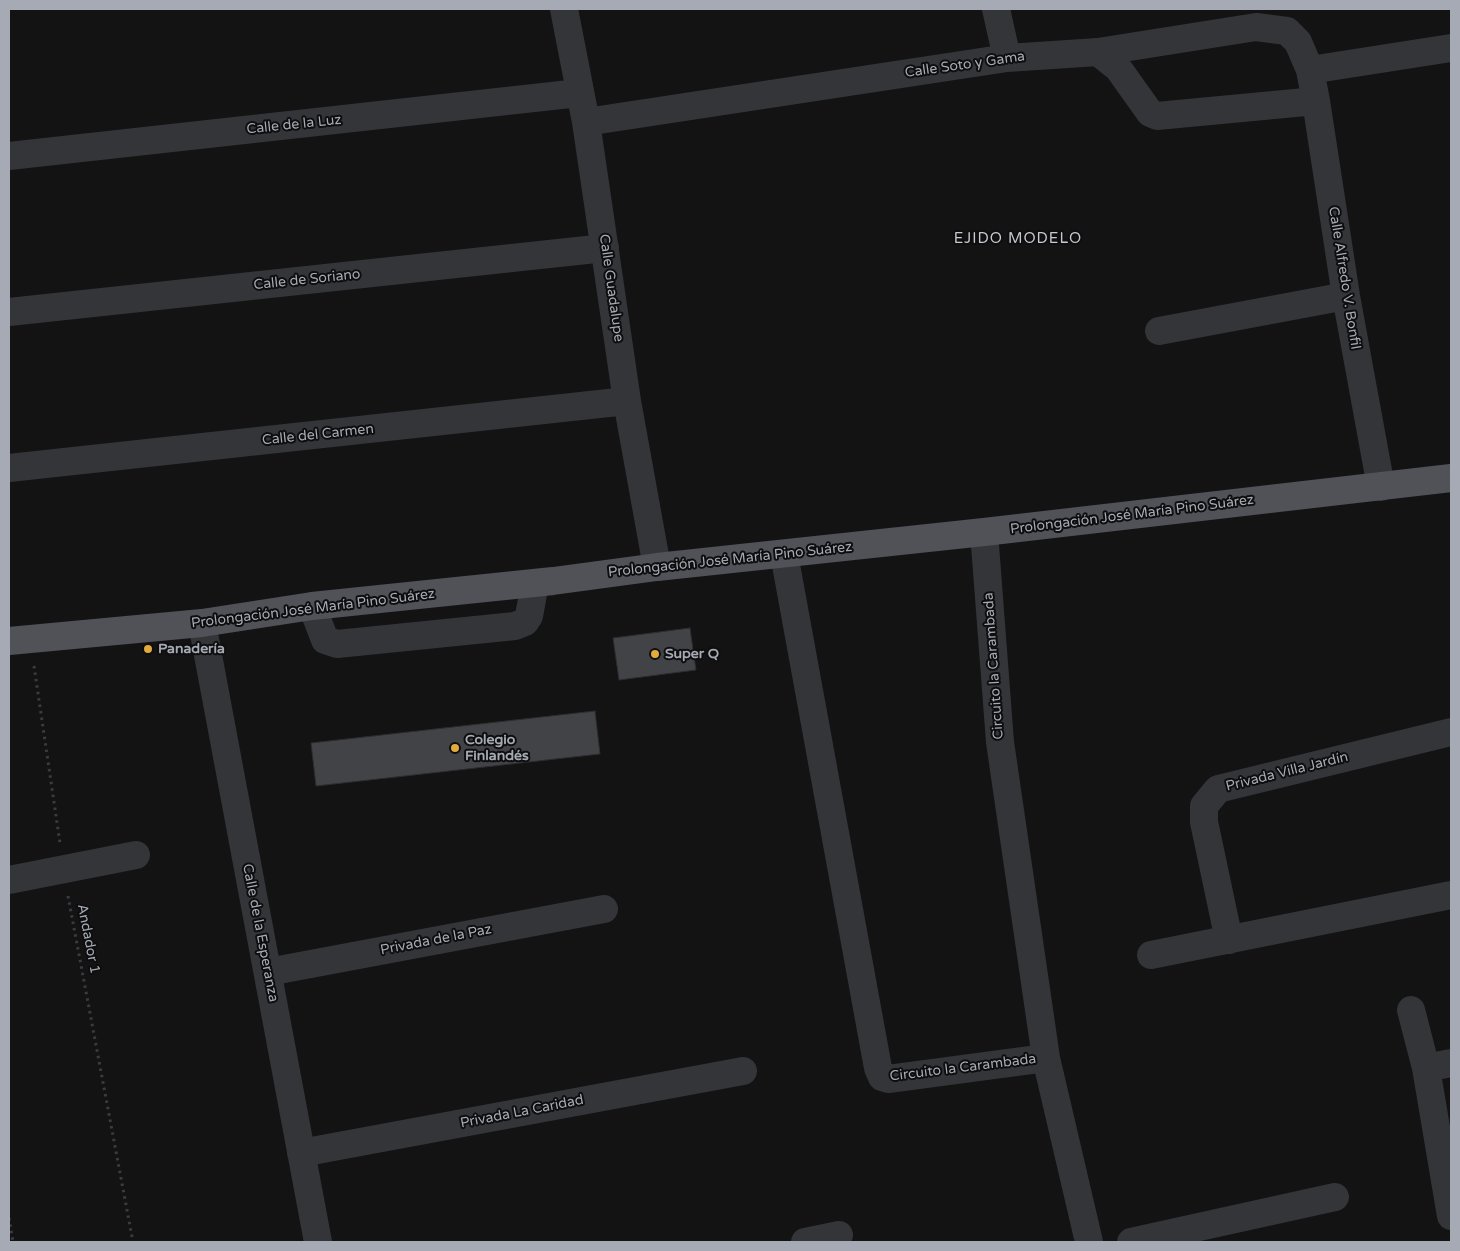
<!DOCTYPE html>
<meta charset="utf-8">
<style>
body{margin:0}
#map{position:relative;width:1460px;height:1251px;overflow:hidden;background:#131314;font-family:"Varela Round",sans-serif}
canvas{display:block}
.frame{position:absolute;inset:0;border:10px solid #a5aab4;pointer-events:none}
</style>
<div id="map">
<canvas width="1460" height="1251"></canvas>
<div class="frame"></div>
</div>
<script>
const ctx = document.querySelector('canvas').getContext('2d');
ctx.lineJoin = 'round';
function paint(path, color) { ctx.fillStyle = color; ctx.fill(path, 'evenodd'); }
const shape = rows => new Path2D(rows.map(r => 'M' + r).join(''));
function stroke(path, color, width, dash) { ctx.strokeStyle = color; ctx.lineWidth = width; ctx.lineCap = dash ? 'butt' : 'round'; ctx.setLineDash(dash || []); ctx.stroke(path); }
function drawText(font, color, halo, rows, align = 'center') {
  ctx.font = font + ' "Varela Round",sans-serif'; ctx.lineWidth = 4; ctx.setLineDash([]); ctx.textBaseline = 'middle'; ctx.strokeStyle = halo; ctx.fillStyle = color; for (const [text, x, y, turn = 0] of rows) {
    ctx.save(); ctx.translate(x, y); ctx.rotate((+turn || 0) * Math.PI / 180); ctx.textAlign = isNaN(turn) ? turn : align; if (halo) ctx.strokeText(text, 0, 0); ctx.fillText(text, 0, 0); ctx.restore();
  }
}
const building = shape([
 [690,628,696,670,619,680,613,638,690,628],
 [595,711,600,754,316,786,311,743,595,711]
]);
paint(building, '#424347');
stroke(building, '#2d2d30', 1);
stroke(shape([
 [34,666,60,843],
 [68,896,133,1242],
 [9,1218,13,1242]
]), '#3a3c40', 3, [2.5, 4]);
stroke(shape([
 [564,9,586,122,627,401,657,567],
 [996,9,1007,58],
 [1098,52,1256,27,1287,31,1298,42,1310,70,1316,101,1346,296,1381,487],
 [1310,70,1451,48],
 [586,122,1007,58,1098,52,1118,68,1150,113,1157,116,1316,101],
 [9,156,579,93],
 [9,312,605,248],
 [1159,331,1346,296],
 [9,468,627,401],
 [984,532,1000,742,1046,1058,1089,1242],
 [784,554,878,1068,882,1077,888,1079,1046,1058],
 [312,606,325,640,337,644,515,626,525,622,529,616,535,583],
 [202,623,318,1242],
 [9,880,136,855],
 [1229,940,1204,822,1204,806,1218,789,1451,732],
 [1151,955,1451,895],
 [268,972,604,909],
 [1411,1010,1426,1068,1451,1216],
 [1426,1068,1451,1063],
 [301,1153,743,1071],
 [805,1242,839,1235],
 [1131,1242,1335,1197]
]), '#343539', 28);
stroke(shape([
 [9,641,202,623,312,606,553,581,657,567,984,532,1451,478]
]), '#505258', 28);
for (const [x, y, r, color] of [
 [148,649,5,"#e3aa3c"],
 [655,654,5,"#e3aa3c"],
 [455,748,5,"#e3aa3c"]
]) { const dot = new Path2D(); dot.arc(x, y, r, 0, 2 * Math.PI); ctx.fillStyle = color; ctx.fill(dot); stroke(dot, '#0e0e0f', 2); }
drawText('14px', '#a5aab4', '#0e0e0f', [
 ["Calle Soto y Gama",965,65,-8],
 ["Calle de la Luz",294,125,-6],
 ["Calle Alfredo V. Bonfil",1344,278,81],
 ["Calle de Soriano",307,280,-6],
 ["Calle Guadalupe",611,288,82],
 ["Calle del Carmen",318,435,-6],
 ["Prolongación José María Pino Suárez",1132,515,-7],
 ["Prolongación José María Pino Suárez",730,560,-6],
 ["Prolongación José María Pino Suárez",313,609,-7],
 ["Circuito la Carambada",994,666,-94],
 ["Privada Villa Jardín",1287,772,-14],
 ["Calle de la Esperanza",260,933,79],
 ["Andador 1",88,939,79],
 ["Privada de la Paz",436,940,-11],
 ["Circuito la Carambada",963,1068,-7],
 ["Privada La Caridad",522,1112,-11]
]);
drawText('bold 14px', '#a5aab4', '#0e0e0f', [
 ["Panadería",158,649],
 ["Super Q",665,654],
 ["Colegio",465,740],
 ["Finlandés",465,756]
], 'left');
ctx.letterSpacing = '1px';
drawText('15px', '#c6c9d0', '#0e0e0f', [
 ["EJIDO MODELO",1018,239]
]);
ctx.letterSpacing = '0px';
</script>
